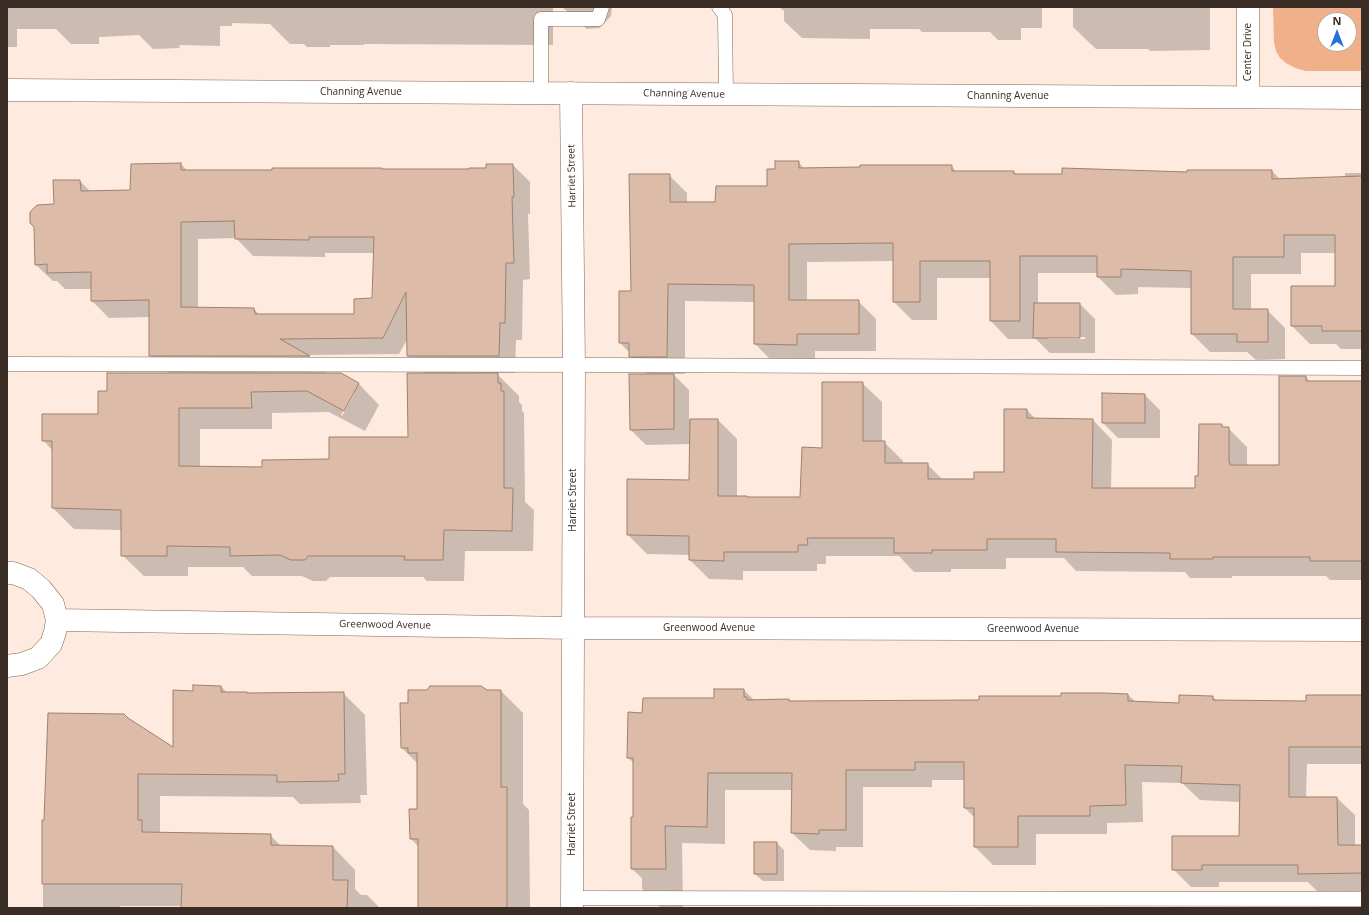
<!DOCTYPE html>
<style>
body{margin:0}
#map{position:relative;width:1369px;height:915px;overflow:hidden;background:#feeade;font-family:"Open Sans",sans-serif}
canvas{display:block}
.frame{position:absolute;inset:0;border:8px solid #392d25;pointer-events:none}
.north{position:absolute;left:1317px;top:12px;width:40px;height:40px;box-sizing:border-box;background:#fff;border:1px solid #b0aba8;border-radius:50%;rotate:0deg;font-size:11px;font-weight:700;line-height:16px;text-align:center;color:#392d25}
.north::after{content:'';display:block;margin:auto;width:14px;height:18px;background:#2670dc;clip-path:polygon(50% 0,100% 100%,50% 72%,0 100%)}
</style>
<div id="map">
<canvas width="1369" height="915"></canvas>
<div class="frame"></div>
<div class="north">N</div>
</div>
<script>
const ctx = document.querySelector('canvas').getContext('2d');
ctx.lineJoin = 'round';
function paint(path, color) { ctx.fillStyle = color; ctx.fill(path, 'evenodd'); }
const shape = rows => new Path2D(rows.map(r => 'M' + r).join(''));
function stroke(path, color, width, dash) { ctx.strokeStyle = color; ctx.lineWidth = width; ctx.lineCap = dash ? 'butt' : 'round'; ctx.setLineDash(dash || []); ctx.stroke(path); }
function drawText(font, color, halo, rows, align = 'center') {
  ctx.font = font + ' "Open Sans",sans-serif'; ctx.lineWidth = 4; ctx.setLineDash([]); ctx.textBaseline = 'middle'; ctx.strokeStyle = halo; ctx.fillStyle = color; for (const [text, x, y, turn = 0] of rows) {
    ctx.save(); ctx.translate(x, y); ctx.rotate((+turn || 0) * Math.PI / 180); ctx.textAlign = isNaN(turn) ? turn : align; if (halo) ctx.strokeText(text, 0, 0); ctx.fillText(text, 0, 0); ctx.restore();
  }
}
paint(shape([
 [1273,7,1362,7,1362,71,1306,71,1295,68,1286,63,1280,58,1276,51,1274,43],
 [1325,20,1349,20,1349,44,1325,44]
]), '#f0b18a');
paint(shape([
 [7,7,553,7,553,45,364,44,364,45,330,45,330,47,307,47,304,44,290,44,270,24,232,23,232,26,220,26,220,46,179,45,180,48,153,49,139,35,99,37,99,44,71,44,56,29,17,29,17,47,7,47],
 [562,7,612,7,611,16,600,28,587,29],
 [779,7,1042,7,1042,28,1021,28,1021,40,998,40,990,32,922,32,919,29,870,29,870,39,802,38,784,21,784,11],
 [1073,7,1210,7,1210,50,1150,51,1148,49,1096,49,1073,27],
 [798,162,805,169,951,166,957,172,1014,172,1017,175,1272,171,1280,179,1345,178,1345,173,1362,173,1362,349,1341,349,1336,344,1310,344,1292,326,1336,287,1336,253,1301,253,1301,274,1251,274,1251,310,1267,310,1285,328,1285,359,1256,360,1247,352,1210,352,1192,334,1192,288,1138,287,1138,294,1116,295,1098,277,1098,273,1038,273,1038,304,1080,304,1095,319,1095,353,1050,353,1036,339,1008,339,991,321,991,278,937,278,937,320,912,320,894,302,894,261,807,262,807,301,858,301,876,319,876,351,815,351,815,362,773,362,755,344,755,302,685,301,685,374,673,374,689,390,689,420,718,420,737,439,737,497,748,498,801,498,823,449,862,383,882,402,882,442,884,442,903,461,903,464,927,464,943,480,975,480,1005,473,1027,410,1036,419,1093,420,1112,440,1111,489,1196,489,1199,477,1221,425,1224,428,1228,428,1247,447,1247,466,1280,466,1306,377,1310,382,1362,382,1362,581,1361,580,1330,580,1326,576,1232,576,1232,578,1190,578,1185,572,1076,571,1064,558,1006,558,1006,569,951,569,951,572,914,572,899,556,826,556,826,564,817,564,817,571,743,571,743,580,709,579,690,560,690,555,647,554,628,535,690,481,690,444,646,445,631,430,648,375,630,356,630,353,620,343,632,292,669,175,687,193,687,203,716,203,768,187,776,170],
 [1048,337,1085,337,1085,339,1048,339],
 [181,164,188,171,487,169,513,165,530,182,530,214,528,214,530,279,523,280,522,340,516,340,515,373,496,373,519,396,519,402,522,405,522,411,524,413,525,502,534,510,533,551,465,551,464,581,427,581,423,577,330,577,326,581,313,581,302,576,252,576,243,567,188,567,188,576,144,576,122,555,122,530,74,529,53,508,53,451,43,440,99,415,108,392,169,374,150,355,150,317,109,318,92,301,92,289,65,289,57,281,53,281,36,265,55,205,80,181,91,192,131,191,132,165],
 [236,238,253,256,325,257,325,253,375,253,373,299,356,315,260,315,254,309,198,308,198,239],
 [408,338,408,356,427,374,409,438,330,460,263,468,200,467,200,429,272,429,272,413,329,412,365,431,379,405,358,383,327,374,308,355,399,354],
 [352,394,354,394,342,416,341,415],
 [1145,395,1160,410,1160,438,1118,438,1103,423],
 [221,686,227,693,343,693,365,715,367,795,360,795,361,803,300,804,293,797,160,796,160,833,270,835,281,846,333,847,355,870,355,889,361,895,367,895,380,908,182,908,182,906,120,906,120,908,43,908,43,821,45,821,174,748,194,692],
 [744,690,755,701,789,700,791,702,980,701,1128,695,1136,702,1180,704,1213,697,1217,701,1307,702,1362,696,1362,764,1307,764,1306,798,1337,798,1355,815,1355,846,1362,846,1362,891,1317,891,1308,882,1219,882,1219,887,1191,887,1173,869,1240,837,1240,802,1200,800,1182,783,1142,782,1143,822,1107,823,1107,834,1036,834,1036,865,993,865,975,847,975,818,965,808,965,780,932,780,932,787,863,787,863,847,836,847,836,851,810,850,792,833,793,790,725,790,725,844,682,843,683,907,665,907,666,908,643,908,661,908,642,889,642,878,632,869,634,763,628,758,643,714,715,699],
 [487,691,501,691,523,713,523,804,529,810,530,908,419,908,419,847,411,839,418,810,418,764,402,748,409,704],
 [777,843,784,850,784,881,763,881,755,874]
]), '#0003');
const building = shape([
 [775,161,799,161,799,168,860,167,860,165,952,165,952,171,1014,171,1014,174,1062,174,1062,168,1187,172,1187,170,1272,170,1272,179,1362,176,1362,331,1322,331,1322,326,1291,326,1291,286,1335,286,1335,235,1284,235,1284,257,1233,257,1233,309,1268,309,1268,342,1237,342,1237,334,1191,334,1191,271,1121,269,1121,277,1097,277,1097,256,1020,256,1020,321,990,321,990,261,920,261,920,302,893,302,893,243,789,244,789,300,859,300,859,334,797,334,797,345,754,344,754,285,668,284,667,357,629,357,629,343,619,343,619,291,631,291,629,174,670,174,670,202,715,202,716,186,767,186,767,169,775,169,775,161],
 [181,163,181,170,272,170,272,168,382,168,382,169,469,169,469,168,486,168,486,164,513,164,514,197,512,197,514,263,506,263,505,323,500,323,499,356,407,356,406,292,383,338,280,339,310,356,149,356,149,300,91,301,91,272,47,273,47,264,35,265,34,227,30,223,30,212,37,205,54,204,53,180,80,180,81,191,130,190,131,164,181,163],
 [234,221,235,239,309,240,309,237,374,237,372,298,354,299,354,314,255,314,254,308,181,307,181,222,234,221],
 [1034,303,1080,303,1080,338,1033,338,1034,303],
 [107,373,341,373,359,383,344,411,307,391,251,392,252,408,179,408,179,466,262,467,262,460,329,459,329,437,408,437,407,373,498,373,498,383,501,383,501,391,504,391,504,488,513,488,512,531,444,530,443,560,404,560,405,556,308,556,305,560,291,560,280,555,230,556,230,547,167,546,167,556,121,556,121,510,52,508,52,441,42,441,42,414,98,414,98,391,107,391,107,373],
 [629,374,674,374,674,429,630,430,629,374],
 [1279,376,1306,376,1306,381,1362,381,1362,561,1310,561,1310,557,1213,557,1213,559,1170,559,1170,553,1056,552,1056,539,987,539,987,550,932,550,932,553,894,553,894,538,807,538,808,545,798,545,798,552,724,552,724,561,689,560,689,536,627,535,627,479,689,480,690,419,718,419,718,496,747,496,747,497,800,497,802,447,822,448,822,382,863,382,863,441,885,441,885,463,928,463,928,479,974,479,974,472,1004,472,1004,409,1027,409,1027,418,1093,419,1092,488,1195,488,1195,476,1198,476,1199,424,1222,424,1222,427,1229,427,1229,463,1230,463,1230,465,1279,465,1279,376],
 [1102,393,1145,394,1145,423,1102,423,1102,393],
 [193,685,221,686,221,692,247,692,247,693,344,692,345,774,338,774,339,781,277,782,277,775,138,774,138,820,142,820,142,832,271,834,271,845,333,846,333,880,348,880,347,908,181,908,182,884,42,884,42,820,44,820,48,713,124,714,128,718,173,747,173,690,193,691,193,685],
 [430,686,481,686,487,690,501,690,501,787,507,787,507,908,418,908,418,839,410,839,409,809,417,809,417,753,408,753,408,748,401,748,400,703,408,703,408,690,427,690,430,686],
 [714,689,744,689,744,697,747,697,747,700,789,699,789,701,979,700,979,696,1061,696,1061,693,1103,693,1128,694,1128,701,1179,703,1179,695,1213,696,1213,700,1306,701,1306,695,1362,695,1362,747,1289,747,1289,797,1337,797,1338,845,1362,845,1362,873,1298,874,1298,865,1202,865,1202,870,1172,870,1172,836,1239,836,1240,785,1181,783,1182,766,1125,765,1126,805,1090,806,1090,816,1018,816,1018,847,974,847,974,808,964,808,964,762,915,762,915,770,846,770,846,830,819,830,819,834,791,833,792,773,708,773,707,827,665,826,666,869,631,869,631,817,633,817,633,758,627,758,628,712,642,713,643,698,714,698,714,689],
 [754,842,777,842,777,874,754,874,754,842]
]);
paint(building, '#dcbca9');
stroke(building, '#9d806e', 1);
const service = shape([
 [719,7,725,15,726,95],
 [541,93,541,19,598,19,602,7],
 [7,364,604,365,1362,368],
 [572,898,1362,899]
]);
const minor = shape([
 [571,93,574,365,572,908],
 [1248,97,1248,7],
 [7,573,13,573,29,579,41,589,53,604,57,620,55,632,51,644,38,658,22,664,7,666],
 [57,620,573,628,1362,630]
]);
const tertiary = shape([
 [7,90,1362,98]
]);
stroke(service, '#826654', 15);
stroke(minor, '#826654', 23);
stroke(tertiary, '#826654', 23);
stroke(service, '#fff', 14);
stroke(minor, '#fff', 22);
stroke(tertiary, '#fff', 22);
drawText('10px', '#392d25', '#fff', [
 ["Center Drive",1248,52,-90],
 ["Channing Avenue",361,92],
 ["Channing Avenue",684,94,1],
 ["Channing Avenue",1008,96],
 ["Harriet Street",572,176,-91],
 ["Harriet Street",573,500,-90],
 ["Greenwood Avenue",385,625,1],
 ["Greenwood Avenue",709,628],
 ["Greenwood Avenue",1033,629],
 ["Harriet Street",572,824,-90]
]);
</script>
